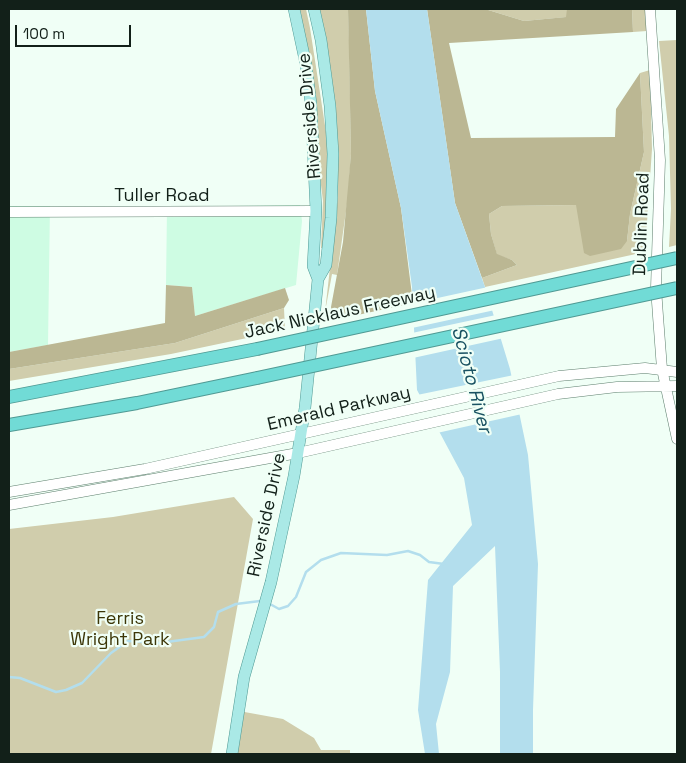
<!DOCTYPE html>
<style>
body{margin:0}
#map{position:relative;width:686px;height:763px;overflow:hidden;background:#f0fff6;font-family:"Space Grotesk",sans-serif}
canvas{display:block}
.frame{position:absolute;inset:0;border:10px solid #122019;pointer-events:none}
.scale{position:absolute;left:15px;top:25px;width:116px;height:22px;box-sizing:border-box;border:2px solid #122019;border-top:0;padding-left:6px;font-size:15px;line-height:18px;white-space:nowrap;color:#122019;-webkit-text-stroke:4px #f0fff6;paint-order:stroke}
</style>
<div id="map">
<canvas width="686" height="763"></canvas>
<div class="frame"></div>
<div class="scale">100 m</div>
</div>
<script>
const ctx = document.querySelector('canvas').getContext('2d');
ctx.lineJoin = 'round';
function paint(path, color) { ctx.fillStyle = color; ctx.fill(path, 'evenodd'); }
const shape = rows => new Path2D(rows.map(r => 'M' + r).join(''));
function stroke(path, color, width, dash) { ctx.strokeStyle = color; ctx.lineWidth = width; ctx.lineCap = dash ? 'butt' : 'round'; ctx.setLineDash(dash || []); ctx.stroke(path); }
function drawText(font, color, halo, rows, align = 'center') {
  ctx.font = font + ' "Space Grotesk",sans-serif'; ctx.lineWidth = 4.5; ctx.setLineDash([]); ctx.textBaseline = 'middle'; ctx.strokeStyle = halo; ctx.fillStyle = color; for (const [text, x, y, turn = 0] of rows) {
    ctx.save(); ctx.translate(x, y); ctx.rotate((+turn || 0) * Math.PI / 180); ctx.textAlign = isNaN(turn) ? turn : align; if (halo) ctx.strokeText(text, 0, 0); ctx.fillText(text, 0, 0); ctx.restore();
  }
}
paint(shape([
 [300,205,302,221,296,285,195,316,192,287,166,285,167,207],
 [9,206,50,206,48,345,9,352]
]), '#cefce3');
paint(shape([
 [299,9,306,9,310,28,328,145,329,185,323,248,321,248,323,201],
 [319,9,348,9,349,41,351,154,348,197,337,275,332,274,325,312,338,197,338,156,331,73],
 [485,9,567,9,567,17,524,21],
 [632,9,645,9,647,31,633,32],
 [677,40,677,245,669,247,671,209,669,136,659,41],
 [650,70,652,149,645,252,485,287,482,278,517,265,512,260,497,255,491,234,489,214,502,206,576,205,627,241,630,214,644,152,640,73],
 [284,308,285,330,171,354,9,381,9,369,175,343],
 [234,497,253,519,211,754,9,754,9,529,113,517],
 [239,711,283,719,314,738,321,750,350,750,350,754,232,754]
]), '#d0cdac');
paint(shape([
 [348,9,366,9,375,91,401,208,413,303,339,319,332,314,331,307,343,242,351,154],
 [427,9,485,9,524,21,566,17,567,9,632,9,633,32,449,43,471,138,615,137,616,109,640,73,644,152,630,214,627,241,621,249,590,256,584,253,576,205,502,206,489,214,491,234,497,254,512,260,517,265,482,278,455,203],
 [166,285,192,287,195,316,285,288,289,300,284,308,175,343,9,369,9,352,165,323]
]), '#bbb793');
paint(shape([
 [366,9,427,9,455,203,485,287,510,369,528,455,538,564,533,710,533,754,500,754,500,672,495,546,453,586,450,672,436,724,439,754,425,754,418,710,428,580,472,525,464,478,417,390,412,287,401,208,375,91]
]), '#b3deed');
paint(shape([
 [488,287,495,310,412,328,410,304],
 [496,315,504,338,413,358,412,333],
 [514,375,522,414,437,433,417,395]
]), '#f0fff6');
stroke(shape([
 [270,604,279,609,288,606,296,597,306,572,321,560,341,553,387,555,408,551,420,555,429,562,444,564],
 [9,677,20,678,56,692,66,690,82,683,111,653,128,641,159,643,204,637,214,627,218,612,236,604,260,601]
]), '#b3deed', 2.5);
const secondary = shape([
 [650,9,660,160,656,288,658,316,662,369,677,439],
 [9,212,316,211],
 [9,492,145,469,559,376,645,368,677,372],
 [9,505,298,453,558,394,617,387,677,386]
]);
const primary = shape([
 [294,9,306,65,311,104,316,211,313,266,318,279],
 [232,754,244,677,271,582,294,476,305,408,318,279,326,265,331,218,333,154,330,106,321,40,314,9]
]);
const highway = shape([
 [9,397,257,349],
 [9,425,137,403,257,378]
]);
stroke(secondary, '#5d7f6d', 11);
stroke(primary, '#509a94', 12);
stroke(highway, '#509a94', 14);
stroke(secondary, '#fff', 10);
stroke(primary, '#aae9e6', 11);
stroke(highway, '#71dbd6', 12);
const highwayBridge = shape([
 [257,349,677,258],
 [257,378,677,288]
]);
stroke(highwayBridge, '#509a94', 14, []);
stroke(highwayBridge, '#71dbd6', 12);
drawText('18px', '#122019', '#f0fff6', [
 ["Riverside Drive",310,116,-95],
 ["Tuller Road",162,196],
 ["Dublin Road",642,224,-88],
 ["Jack Nicklaus Freeway",340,313,-12],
 ["Emerald Parkway",339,409,-13],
 ["Riverside Drive",267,515,-78]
]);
drawText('18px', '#3c3607', '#f0fff6', [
 ["Ferris",120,619],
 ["Wright Park",120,640]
]);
drawText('italic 19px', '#195262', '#f0fff6', [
 ["Scioto River",471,380,75]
]);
</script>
